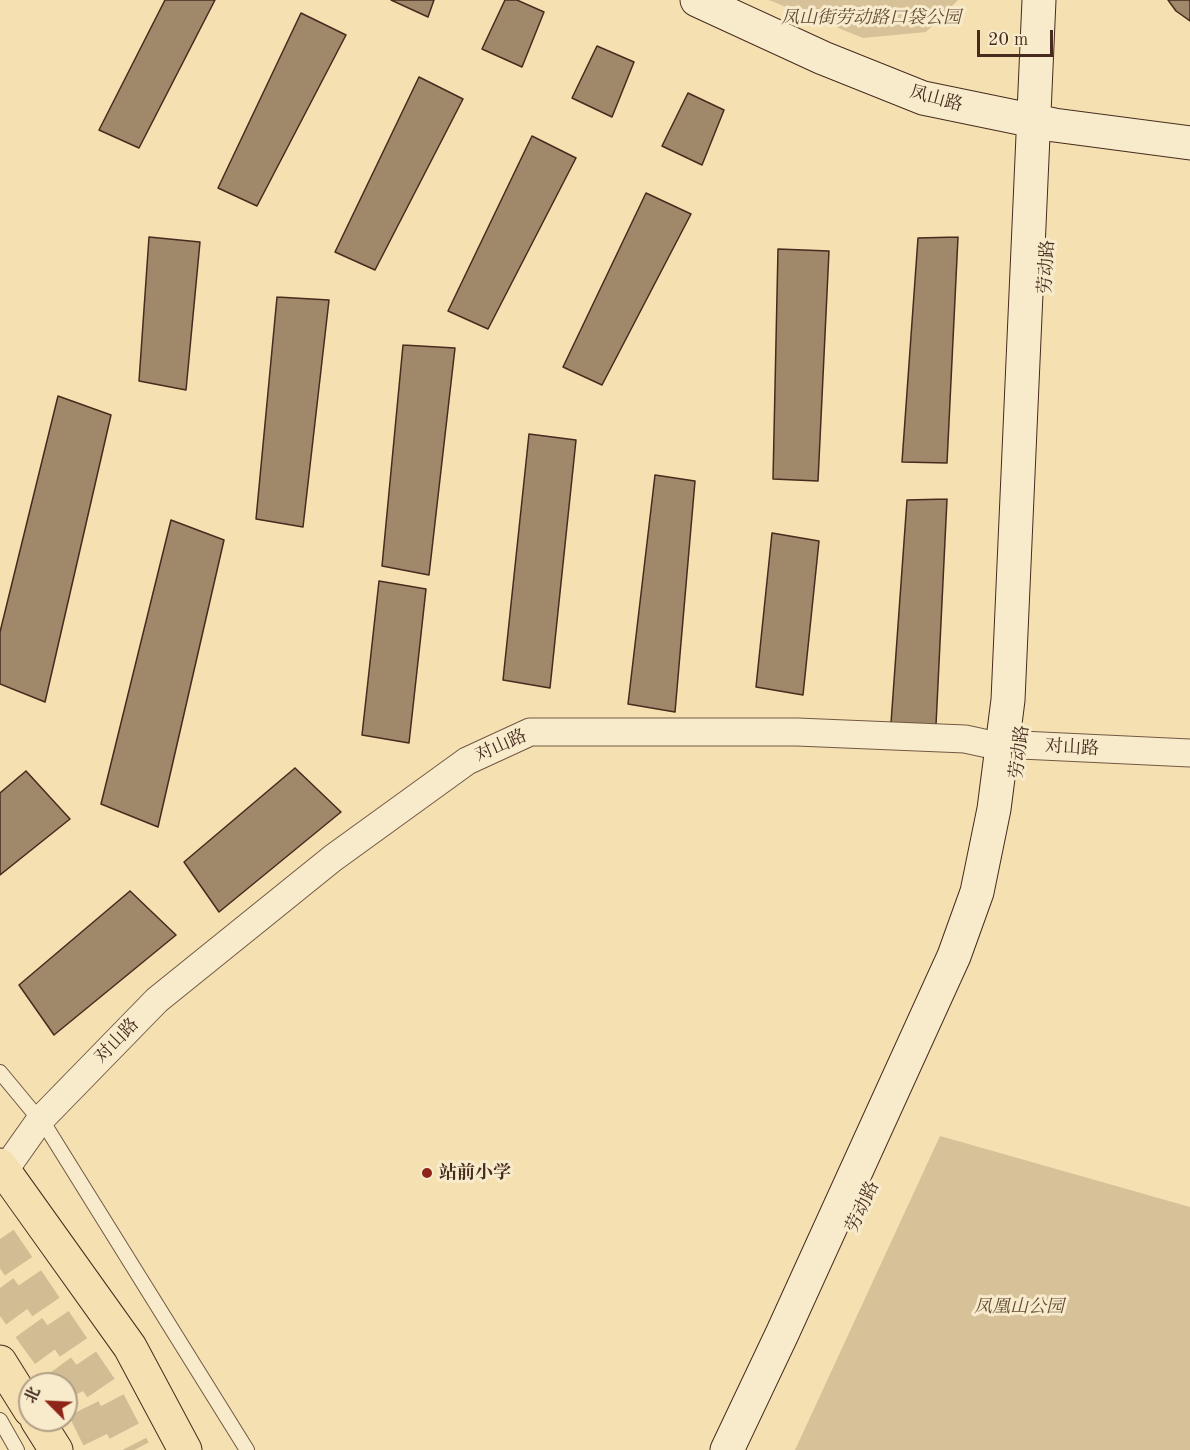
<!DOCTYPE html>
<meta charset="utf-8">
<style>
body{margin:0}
#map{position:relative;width:1190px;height:1450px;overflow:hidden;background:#f4e0b1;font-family:"Old Standard TT","Noto Serif SC",serif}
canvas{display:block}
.north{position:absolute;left:18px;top:1372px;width:60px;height:60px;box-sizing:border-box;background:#f8ebcc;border:2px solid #b19e86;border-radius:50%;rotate:294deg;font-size:16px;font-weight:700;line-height:24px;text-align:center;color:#462b1e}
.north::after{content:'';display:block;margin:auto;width:21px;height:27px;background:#8f2418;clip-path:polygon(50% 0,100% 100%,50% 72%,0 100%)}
.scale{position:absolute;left:977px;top:30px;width:76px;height:27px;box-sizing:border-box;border:3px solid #462b1e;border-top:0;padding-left:8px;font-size:18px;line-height:21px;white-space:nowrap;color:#462b1e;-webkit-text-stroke:4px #f8ebcc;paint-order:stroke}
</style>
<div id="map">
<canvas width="1190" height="1450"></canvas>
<div class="north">北</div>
<div class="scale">20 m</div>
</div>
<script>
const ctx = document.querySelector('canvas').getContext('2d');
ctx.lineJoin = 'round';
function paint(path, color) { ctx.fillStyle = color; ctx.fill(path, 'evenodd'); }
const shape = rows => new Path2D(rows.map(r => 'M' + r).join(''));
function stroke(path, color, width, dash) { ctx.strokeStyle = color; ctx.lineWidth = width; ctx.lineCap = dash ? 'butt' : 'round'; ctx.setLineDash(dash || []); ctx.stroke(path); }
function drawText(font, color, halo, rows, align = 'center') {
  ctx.font = font + ' "Old Standard TT","Noto Serif SC",serif'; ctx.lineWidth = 6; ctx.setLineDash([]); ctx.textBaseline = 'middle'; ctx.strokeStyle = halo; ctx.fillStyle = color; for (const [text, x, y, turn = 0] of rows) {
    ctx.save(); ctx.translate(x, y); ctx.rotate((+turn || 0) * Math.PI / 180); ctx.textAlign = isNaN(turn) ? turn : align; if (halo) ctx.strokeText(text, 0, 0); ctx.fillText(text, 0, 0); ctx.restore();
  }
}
paint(shape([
 [769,0,958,0,926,32,863,38],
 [940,1136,1190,1207,1190,1450,795,1450]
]), '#d6c198');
const building = shape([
 [165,0,215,0,139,148,99,130,165,0],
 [391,0,434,0,428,17,391,0],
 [505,0,517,0,544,12,522,67,482,49,505,0],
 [1168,0,1190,0,1190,21,1176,11,1168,0],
 [301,13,346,35,257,206,218,188,301,13],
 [597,46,634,62,612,117,572,98,597,46],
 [419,77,463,99,375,270,335,252,419,77],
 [688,93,724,110,702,165,662,146,688,93],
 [532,136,576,158,488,329,448,311,532,136],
 [646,193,691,214,602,385,563,367,646,193],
 [149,237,200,242,186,390,139,381,149,237],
 [958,237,947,463,902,462,918,238,958,237],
 [778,249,829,251,818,481,773,479,778,249],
 [277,297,329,300,303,527,256,519,277,297],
 [403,345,455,348,429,575,382,566,403,345],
 [58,396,111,415,45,702,0,684,0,632,58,396],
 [529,434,576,440,550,688,503,680,529,434],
 [655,475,695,481,675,712,628,704,655,475],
 [947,499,936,725,891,723,907,500,947,499],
 [171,520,224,540,158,827,101,804,171,520],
 [772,533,819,541,803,695,756,687,772,533],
 [379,581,426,589,409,743,362,735,379,581],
 [295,768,341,812,219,912,184,862,295,768],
 [26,771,70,819,0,875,0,793,26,771],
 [130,891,176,935,54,1035,19,985,130,891]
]);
paint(building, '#a0896a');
stroke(building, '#462b1e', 1.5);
stroke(shape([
 [0,1239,105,1394,134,1450],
 [0,1288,75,1391,104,1450]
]), '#d1bc94', 33, [33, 16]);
const service = shape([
 [0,1072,48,1130,247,1450],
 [0,1420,17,1450]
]);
const minor = shape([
 [4,1171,40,1120,157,1000,333,858,467,761,530,732,797,732,965,739,1002,747,1021,745,1190,753]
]);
const secondary = shape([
 [697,0,823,58,923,98,1054,125,1190,143],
 [727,1450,782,1334,954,956,977,892,994,809,1008,700,1039,0]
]);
const trunk = shape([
 [0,1165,130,1347,185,1450],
 [0,1362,30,1410],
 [37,1420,56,1450]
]);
stroke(service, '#725843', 16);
stroke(minor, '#725843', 29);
stroke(secondary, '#462b1e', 35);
stroke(trunk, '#462b1e', 35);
stroke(service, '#f8ebcc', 14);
stroke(minor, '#f8ebcc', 27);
stroke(secondary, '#f8ebcc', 33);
stroke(trunk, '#f4e0b1', 33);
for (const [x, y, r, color] of [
 [427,1173,6,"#8f2418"]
]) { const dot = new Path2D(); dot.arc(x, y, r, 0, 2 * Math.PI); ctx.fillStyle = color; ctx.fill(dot); stroke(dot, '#f8ebcc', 2); }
drawText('italic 18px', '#634936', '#f8ebcc', [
 ["凤山街劳动路口袋公园",871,18],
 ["凤凰山公园",1019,1307]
]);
drawText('18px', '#462b1e', '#f8ebcc', [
 ["凤山路",936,99,15],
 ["劳动路",1047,267,-87],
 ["对山路",501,746,-24],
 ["对山路",1072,748,3],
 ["劳动路",1020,752,-83],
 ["对山路",117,1041,-46],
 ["劳动路",863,1207,-65]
]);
drawText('bold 18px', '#462b1e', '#f8ebcc', [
 ["站前小学",439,1173]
], 'left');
</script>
